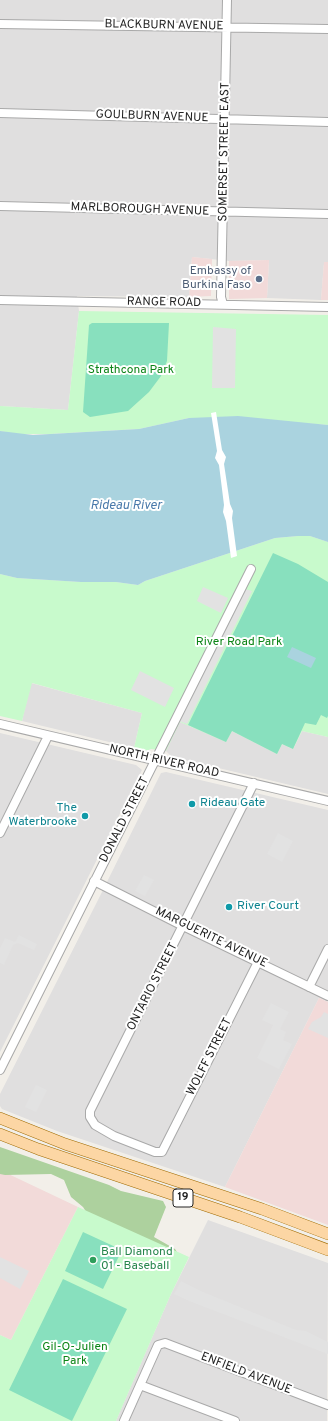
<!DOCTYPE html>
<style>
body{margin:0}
canvas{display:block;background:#f2efe9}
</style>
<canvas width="328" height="1421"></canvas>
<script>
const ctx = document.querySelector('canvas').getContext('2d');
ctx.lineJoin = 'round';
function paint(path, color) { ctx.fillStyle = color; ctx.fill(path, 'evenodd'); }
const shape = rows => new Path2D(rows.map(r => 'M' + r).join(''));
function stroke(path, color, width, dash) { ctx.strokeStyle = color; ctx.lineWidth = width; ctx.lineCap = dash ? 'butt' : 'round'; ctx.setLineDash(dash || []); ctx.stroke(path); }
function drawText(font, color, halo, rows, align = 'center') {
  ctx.font = font + ' Overpass,sans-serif'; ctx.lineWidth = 4; ctx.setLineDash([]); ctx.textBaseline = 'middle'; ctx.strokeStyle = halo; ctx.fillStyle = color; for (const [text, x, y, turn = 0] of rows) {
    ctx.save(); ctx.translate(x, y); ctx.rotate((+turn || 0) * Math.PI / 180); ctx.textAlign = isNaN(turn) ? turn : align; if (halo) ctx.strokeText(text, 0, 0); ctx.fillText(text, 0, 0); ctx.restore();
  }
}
paint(shape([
 [0,0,328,0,328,262,324,263,321,300,267,298,269,260,229,261,192,257,189,297,77,296,79,311,68,410,0,406],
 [31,683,142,713,134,748,22,721],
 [180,722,226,741,232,731,277,753,282,744,293,749,302,731,328,737,328,794,172,757,166,751],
 [0,733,136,765,142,770,0,1052],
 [166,772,328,810,328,1002,319,998,225,1187,57,1131,2,1109,0,1106,0,1094,100,896,161,773],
 [208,1220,328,1263,327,1421,116,1421,171,1294]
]), '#e0dfdf');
paint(shape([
 [192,257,212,259,211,296,189,297],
 [269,260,267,298,229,299,229,261],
 [324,262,328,262,328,300,321,300],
 [319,998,328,1002,328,1225,225,1187],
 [0,1170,78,1207,11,1340,0,1335]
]), '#f2dad9');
paint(shape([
 [0,1147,109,1185,121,1191,163,1201,166,1207,154,1237,175,1249,177,1252,92,1221,83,1207,71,1197,64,1180,51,1174,5,1175,0,1174]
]), '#add19e');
paint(shape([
 [79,311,328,315,328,425,290,422,189,418,139,429,50,434,17,434,0,431,0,406,68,410],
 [298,536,310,536,328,542,328,737,302,731,293,749,282,744,277,754,232,731,226,742,180,722,166,751,151,749,146,751,134,748,142,713,32,683,22,721,0,716,0,574,17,578,81,582,116,582,138,585,145,581,275,538],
 [78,1207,189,1257,171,1294,116,1421,0,1421,0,1335,11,1340]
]), '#c8facc');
paint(shape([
 [92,323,169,323,167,361,161,376,149,392,128,411,90,417,83,412,89,325],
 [273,553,298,564,328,582,328,716,327,718,321,715,316,725,305,723,293,749,282,744,277,754,232,731,226,742,188,725],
 [83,1232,122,1250,103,1289,65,1271],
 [63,1279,127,1309,72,1421,9,1390]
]), '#88e0be');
paint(shape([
 [213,327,236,329,235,388,212,388],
 [203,587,228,598,221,613,197,601],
 [245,589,252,591,187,724,179,721],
 [140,671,174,688,165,707,131,690],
 [278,833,293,841,282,862,267,854],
 [144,875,154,880,145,896,135,891],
 [19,935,37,944,34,950,18,943,13,945,4,965,0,963,0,948,5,938,15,942],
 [271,1003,289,1012,280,1029,286,1032,283,1040,292,1044,279,1069,257,1058,273,1025,262,1020],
 [324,1012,328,1014,328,1038,308,1029,312,1022,321,1017],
 [36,1085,47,1090,36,1112,25,1107],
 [0,1257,29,1271,20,1289,0,1278],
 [181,1281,203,1292,296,1330,306,1331,328,1342,328,1354,189,1301,174,1294]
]), '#e2e2e2');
paint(shape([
 [238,416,328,425,328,542,310,536,298,536,275,538,145,581,138,585,116,582,81,582,17,578,0,574,0,431,33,435,139,429,189,418],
 [292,647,316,658,311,668,287,657]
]), '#aad3df');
paint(shape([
 [216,412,222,450,226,457,224,464,230,504,233,511,232,518,237,556,231,558,226,521,223,512,224,505,219,465,215,458,217,451,211,413]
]), '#fff');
const minor = shape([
 [0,24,328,29],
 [0,113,328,122],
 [0,206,328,214],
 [0,300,328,307],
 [223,304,221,297,227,0],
 [0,724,328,801],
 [254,783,90,1111,90,1117,95,1125,114,1136,155,1152,162,1152,258,962],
 [0,833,48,736],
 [94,881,183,926,328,996],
 [309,987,328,949],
 [0,1070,251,569],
 [140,1385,235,1421],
 [124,1421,158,1345,165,1343,328,1405]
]);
const major = shape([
 [0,1118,65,1144,262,1209,328,1234],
 [0,1134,38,1149,240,1217,328,1250]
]);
stroke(minor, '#a9a9a9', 10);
stroke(major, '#a06b00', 12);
stroke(minor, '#fff', 8);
stroke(major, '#fcd6a4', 11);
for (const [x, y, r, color] of [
 [259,279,4,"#5c6f8a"],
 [192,804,4,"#0f9aa8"],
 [85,816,4,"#0f9aa8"],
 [229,907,4,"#0f9aa8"],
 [93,1260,4,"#2e9e5b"]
]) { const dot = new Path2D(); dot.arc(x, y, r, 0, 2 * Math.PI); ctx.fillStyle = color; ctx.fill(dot); stroke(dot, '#fff', 1.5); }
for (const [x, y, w] of [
 [183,1198,20]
]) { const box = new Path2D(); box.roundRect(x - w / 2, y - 9, w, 18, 3); ctx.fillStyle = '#fff'; ctx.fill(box); stroke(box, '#222', 1); }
drawText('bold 11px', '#222', null, [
 ["19",183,1198]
]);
drawText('12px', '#222', '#fff', [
 ["BLACKBURN AVENUE",164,26,1],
 ["GOULBURN AVENUE",152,117,2],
 ["SOMERSET STREET EAST",225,152,-89],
 ["MARLBOROUGH AVENUE",140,210,2],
 ["RANGE ROAD",164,303,1],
 ["NORTH RIVER ROAD",164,762,13],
 ["DONALD STREET",125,820,-63],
 ["MARGUERITE AVENUE",211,938,26],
 ["ONTARIO STREET",153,987,-63],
 ["WOLFF STREET",210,1057,-63],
 ["ENFIELD AVENUE",246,1374,21]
]);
drawText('12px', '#4e5e75', '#fff', [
 ["Embassy of",251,272],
 ["Burkina Faso",251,286]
], 'right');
drawText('12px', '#0c8416', '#fff', [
 ["Strathcona Park",131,371],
 ["River Road Park",239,643],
 ["Gil-O-Julien",75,1348],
 ["Park",75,1362]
]);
drawText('12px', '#0d838f', '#fff', [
 ["Rideau Gate",200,804],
 ["The",77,809,"right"],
 ["Waterbrooke",77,823,"right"],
 ["River Court",237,907]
], 'left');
drawText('12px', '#27864d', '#fff', [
 ["Ball Diamond",101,1253],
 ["01 - Baseball",101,1267]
], 'left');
drawText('italic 13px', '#4a7aab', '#fff', [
 ["Rideau River",126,506]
]);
</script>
